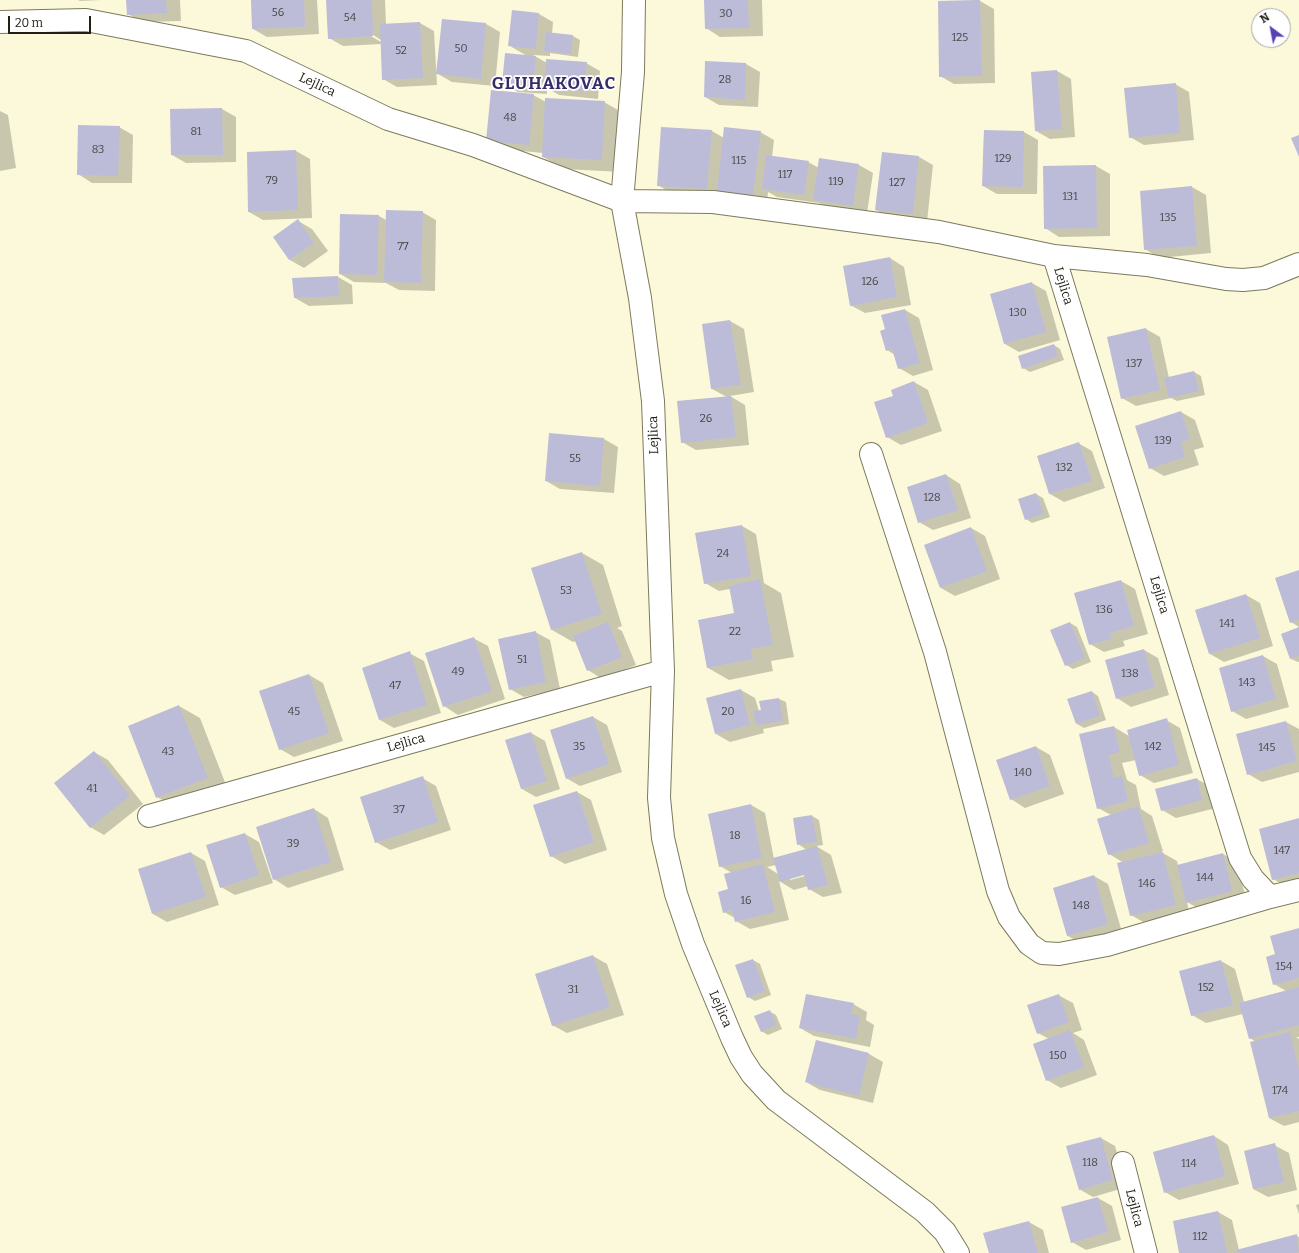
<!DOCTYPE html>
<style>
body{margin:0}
#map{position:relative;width:1299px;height:1253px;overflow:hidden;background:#fbf9d9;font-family:Bitter,serif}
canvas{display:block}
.north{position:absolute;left:1251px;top:8px;width:40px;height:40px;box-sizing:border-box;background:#fff;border:1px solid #a6a5a1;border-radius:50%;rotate:328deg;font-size:11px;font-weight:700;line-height:16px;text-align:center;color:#201f14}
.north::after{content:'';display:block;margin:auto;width:14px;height:18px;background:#5a40b8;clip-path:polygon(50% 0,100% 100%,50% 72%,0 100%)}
.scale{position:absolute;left:8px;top:16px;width:83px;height:18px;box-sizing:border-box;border:2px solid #201f14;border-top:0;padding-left:5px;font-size:12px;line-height:14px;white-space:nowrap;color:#201f14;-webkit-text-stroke:3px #fff;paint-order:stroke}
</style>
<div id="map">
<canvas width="1299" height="1253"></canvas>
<div class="north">N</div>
<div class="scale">20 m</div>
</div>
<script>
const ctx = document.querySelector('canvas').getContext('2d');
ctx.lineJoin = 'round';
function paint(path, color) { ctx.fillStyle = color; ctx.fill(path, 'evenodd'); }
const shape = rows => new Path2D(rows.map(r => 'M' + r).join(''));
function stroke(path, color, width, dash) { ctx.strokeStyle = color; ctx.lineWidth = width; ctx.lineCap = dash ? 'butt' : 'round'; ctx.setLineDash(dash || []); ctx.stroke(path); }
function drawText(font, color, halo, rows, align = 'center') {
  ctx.font = font + ' Bitter,serif'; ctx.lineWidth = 3.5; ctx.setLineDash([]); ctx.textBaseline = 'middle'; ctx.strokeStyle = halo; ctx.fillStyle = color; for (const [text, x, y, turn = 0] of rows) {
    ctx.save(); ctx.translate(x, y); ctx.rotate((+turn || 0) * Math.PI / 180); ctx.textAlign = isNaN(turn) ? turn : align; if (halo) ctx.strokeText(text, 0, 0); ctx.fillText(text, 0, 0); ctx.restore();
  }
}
paint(shape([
 [78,0,101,0,80,1],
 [127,0,180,0,181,21,142,22,128,14],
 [252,0,317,0,319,34,267,37,253,29],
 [327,0,385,0,386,25,420,23,434,31,437,85,397,87,383,79,381,44,343,46,329,38],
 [370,33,381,40,381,42,369,35],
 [705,0,762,0,763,36,720,37,706,28],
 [980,1,994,9,995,83,954,84,940,76],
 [539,14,553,22,552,34,573,36,580,40,578,57,550,53,550,56,533,55,547,63,586,63,600,71,598,99,559,95,547,88,547,94,518,92,504,83,527,56,510,46],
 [443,20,486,24,500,32,495,86,452,82,438,74],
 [706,62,746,64,760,72,758,107,719,105,705,97],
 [1057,71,1071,79,1075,137,1050,139,1036,131,1032,73],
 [1175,84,1189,92,1194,140,1144,145,1130,137],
 [533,95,546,102,604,102,625,114,622,172,564,169,543,157,543,153,501,149,487,141],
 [222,109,236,117,236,162,186,163,172,155],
 [0,111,8,115,16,168,0,171],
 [119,127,133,135,132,183,92,183,78,174],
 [712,131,724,138,760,132,774,140,772,157,808,162,819,168,820,159,859,165,873,173,867,213,828,208,819,203,777,197,768,192,767,203,672,194,658,185],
 [984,131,1024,132,1038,140,1037,194,997,194,983,186],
 [296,151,310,159,312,218,263,220,249,212,248,153],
 [919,157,933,165,927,222,890,218,876,210],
 [1096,166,1110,174,1110,236,1059,237,1045,228],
 [1192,187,1206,195,1211,253,1159,258,1145,249],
 [422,212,436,220,435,291,399,290,386,283,354,282,340,274,379,216,386,220],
 [298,221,312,229,328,251,304,268,290,260,274,238],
 [890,258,904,267,911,305,865,313,850,305],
 [338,277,352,285,353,304,309,306,295,298],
 [1032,283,1046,291,1060,340,1019,352,1005,344],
 [905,310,919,318,933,370,913,376,899,368,895,355,887,350,886,330],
 [730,321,744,329,754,392,730,396,745,405,749,445,696,450,682,442,727,397,712,389,703,325],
 [1146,329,1160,337,1169,378,1194,372,1201,376,1205,395,1177,401,1171,398,1136,406,1122,398],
 [1054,345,1060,349,1064,360,1030,372,1023,368],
 [914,382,928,390,942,431,901,445,887,437,894,396],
 [1181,412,1195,420,1204,447,1194,450,1199,465,1164,476,1150,468],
 [604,439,618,447,614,493,560,489,546,481],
 [1078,443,1092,451,1105,488,1064,502,1050,494,1038,456],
 [946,475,960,484,971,518,933,530,919,522],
 [1036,494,1043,498,1050,517,1032,523,1026,519],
 [742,526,756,534,764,583,781,593,794,657,771,661,773,671,729,680,708,668,735,614,730,589,719,591,705,583],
 [971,528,985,536,1000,579,955,596,941,588],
 [582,553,603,565,622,626,617,628,622,631,636,665,602,679,588,670,576,641,573,642,552,630],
 [1299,572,1299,627,1291,622],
 [1121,581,1135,589,1148,634,1123,641,1125,646,1104,652,1090,644],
 [1246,595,1260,603,1273,646,1224,662,1210,654],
 [1070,623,1077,627,1091,662,1073,669,1066,665],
 [1299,628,1299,662,1298,662,1291,659],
 [535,632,550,640,560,689,524,697,510,689],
 [473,638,488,646,505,699,458,715,444,706],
 [1144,650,1158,658,1169,695,1131,707,1117,698],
 [409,653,424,661,441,713,394,728,380,720,363,668],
 [1263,656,1277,664,1289,707,1246,719,1232,711],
 [309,675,323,683,343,741,294,757,280,749],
 [741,690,755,698,759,711,762,711,779,699,786,702,789,724,763,729,764,733,730,742,716,734],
 [1092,692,1098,696,1106,720,1084,728,1077,724],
 [179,706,200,718,228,790,178,809,157,797],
 [593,717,607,725,622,772,580,786,566,778],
 [1166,720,1180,728,1193,773,1154,783,1140,775,1136,760,1122,763,1127,780,1136,785,1141,809,1152,816,1163,851,1161,852,1177,861,1178,866,1223,854,1237,863,1246,899,1201,910,1187,902,1189,912,1145,923,1131,915,1124,863,1109,854,1111,815,1098,808,1114,727,1129,736],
 [1286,722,1299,729,1299,772,1262,782,1248,774],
 [531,733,545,741,560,789,536,797,522,789,507,741],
 [1036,747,1050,755,1064,794,1025,808,1011,799],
 [94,752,108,760,143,804,104,835,90,827],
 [422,778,436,786,451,830,390,850,376,842],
 [1197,779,1211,787,1216,808,1176,818,1162,810],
 [577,792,591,800,607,850,565,864,551,856],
 [751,805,765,813,774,859,807,850,798,844,812,816,819,820,823,845,816,846,831,855,842,893,823,897,809,889,808,886,794,890,779,881,789,920,750,929,736,921,735,918,724,912,730,890,732,873,720,866],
 [776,865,778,874,767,867],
 [809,873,809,875,790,880,790,878],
 [314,809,328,818,344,870,288,888,274,879],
 [1299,819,1299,884,1287,887,1273,879],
 [245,834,259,842,273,883,235,895,221,887,207,846],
 [191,853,205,861,219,905,167,922,153,914],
 [1094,876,1108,884,1122,932,1082,944,1068,936,1054,888],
 [1299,929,1299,1037,1296,1037,1299,1039,1299,1122,1284,1126,1269,1118,1256,1042,1250,1038,1243,1014,1206,1023,1192,1015,1221,961,1235,969,1244,1002,1286,991,1274,984,1276,955],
 [593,956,607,964,624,1015,567,1033,552,1025],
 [753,960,760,964,771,995,755,1001,748,997],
 [1058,995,1073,1003,1082,1030,1073,1033,1084,1040,1097,1075,1061,1088,1047,1080,1049,1039,1038,1033],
 [853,1004,867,1012,866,1020,874,1025,870,1047,814,1036,800,1028],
 [769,1011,776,1015,782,1029,768,1035,761,1031],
 [816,1041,869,1054,883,1062,873,1103,820,1090,806,1082],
 [1214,1136,1228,1145,1239,1184,1179,1200,1165,1192],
 [1101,1138,1115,1146,1127,1187,1093,1197,1079,1189],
 [1274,1145,1289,1153,1297,1190,1268,1197,1253,1189],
 [1098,1198,1112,1206,1121,1240,1086,1250,1072,1242],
 [1299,1204,1299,1214,1296,1205],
 [1218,1212,1232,1220,1239,1250,1297,1236,1299,1237,1299,1253,1180,1253,1174,1222],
 [1029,1222,1043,1230,1049,1253,990,1253]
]), '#0003');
paint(shape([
 [126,0,166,0,167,13,127,15],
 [251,0,304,0,305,27,252,29],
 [326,0,372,0,373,36,328,39],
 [704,0,748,0,749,28,705,29],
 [976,0,980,0,982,76,939,77,938,1],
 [512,10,539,13,536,49,508,46],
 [442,19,486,23,481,79,436,74],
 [420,22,423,78,382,80,380,24],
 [546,32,573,35,571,54,544,51],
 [505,53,536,56,533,87,502,84],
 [546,59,587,62,584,91,544,88],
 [705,61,746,63,745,100,704,97],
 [1057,70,1062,129,1035,131,1031,72],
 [1176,83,1180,133,1129,138,1124,88],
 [491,90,534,94,529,145,486,141],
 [545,98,605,101,602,160,542,157],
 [222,108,223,155,171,155,170,109],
 [78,125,120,126,118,176,77,175],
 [661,127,712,130,707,189,657,186],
 [724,127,761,131,753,195,717,191],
 [984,130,1024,131,1023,187,982,186],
 [1299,135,1299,157,1291,138],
 [296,150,298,210,248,212,247,152],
 [882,152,919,156,913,214,875,210],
 [766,155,809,161,804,195,762,189],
 [819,158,859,164,853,206,813,200],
 [1096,165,1097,228,1044,229,1043,166],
 [1192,186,1197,246,1144,250,1140,191],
 [386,210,423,211,421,283,384,282],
 [340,214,379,215,377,275,339,274],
 [298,219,314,243,289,260,273,237],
 [890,257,897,297,850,306,843,266],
 [338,276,339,296,294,298,292,278],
 [1032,282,1046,332,1004,344,990,294],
 [905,309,920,363,898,369,892,349,886,351,880,331,885,329,881,315],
 [730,320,741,385,711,389,702,324],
 [1146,328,1160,390,1121,399,1107,337],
 [1054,344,1058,356,1022,369,1018,356],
 [1194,371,1199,391,1169,398,1164,378],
 [914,381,928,423,886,438,874,402,893,396,891,390],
 [731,396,736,437,681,443,677,401],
 [1181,411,1190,439,1181,442,1185,457,1149,469,1135,426],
 [549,433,604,438,600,486,545,481],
 [1079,442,1092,481,1049,494,1037,456],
 [946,474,958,510,918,523,907,487],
 [1036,493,1044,514,1025,520,1018,499],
 [742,525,751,576,704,584,695,533],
 [971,527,987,571,940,588,924,545],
 [582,552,602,614,551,630,531,568],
 [1299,570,1299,620,1290,623,1275,578],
 [760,579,773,645,751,649,753,659,707,668,698,620,734,613,729,586],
 [1121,580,1134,626,1110,633,1111,639,1089,645,1074,593],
 [1246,594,1260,638,1209,654,1195,610],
 [608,622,622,657,587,671,573,636],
 [1070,622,1085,658,1065,666,1050,630],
 [1299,627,1299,656,1290,659,1281,634],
 [536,631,546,682,509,690,498,639],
 [474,637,492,691,443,707,425,653],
 [1144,649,1155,687,1116,699,1105,660],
 [410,651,427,705,379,720,362,668],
 [1263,655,1276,699,1231,712,1219,668],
 [309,674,329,733,279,750,259,691],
 [741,689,750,725,715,734,706,698],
 [1092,691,1100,716,1076,724,1067,699],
 [779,698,783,721,756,725,753,711,761,710,759,701],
 [179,705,208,778,156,798,128,726],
 [593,716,609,764,566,779,550,730],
 [1167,718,1179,765,1139,776,1127,730],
 [1286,721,1297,761,1247,775,1236,734],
 [1114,726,1120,752,1109,755,1114,778,1122,776,1128,801,1097,809,1079,734],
 [531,732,547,781,521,789,505,740],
 [1036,746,1050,786,1010,800,996,760],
 [94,751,130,796,90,828,54,783],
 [423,776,438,822,375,843,360,797],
 [1197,778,1202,800,1161,811,1155,789],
 [577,791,594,842,550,857,533,805],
 [751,804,762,858,719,867,708,814],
 [1138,806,1149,843,1108,855,1097,819],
 [314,808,331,862,273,880,256,827],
 [812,815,817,842,797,845,793,818],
 [1299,818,1299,873,1272,880,1259,829],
 [245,833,259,875,220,888,206,845],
 [817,846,828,885,808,890,804,875,780,882,773,858],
 [191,852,206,897,152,914,138,869],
 [1163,852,1176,905,1130,916,1117,863],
 [1223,853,1232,891,1186,903,1177,865],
 [763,864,775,912,735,922,732,910,723,913,718,892,728,889,724,874],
 [1094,875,1108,924,1067,936,1053,888],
 [1299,928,1299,978,1273,985,1266,957,1275,954,1270,936],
 [593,955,610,1007,552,1026,535,974],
 [753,959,765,991,747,998,735,965],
 [1221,960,1233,1005,1191,1016,1179,971],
 [1299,987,1299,1025,1249,1039,1239,1003],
 [806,994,854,1003,851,1014,860,1016,856,1039,799,1028],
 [1059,994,1069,1022,1037,1034,1027,1005],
 [770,1010,776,1025,761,1032,754,1016],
 [1070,1030,1084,1067,1046,1081,1033,1044],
 [1290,1032,1299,1070,1299,1111,1269,1118,1250,1042],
 [816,1040,869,1053,859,1096,805,1082],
 [1214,1135,1225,1176,1164,1193,1153,1152],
 [1101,1137,1113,1180,1079,1190,1066,1146],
 [1275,1143,1284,1182,1253,1189,1244,1151],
 [1098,1197,1108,1232,1071,1243,1061,1207],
 [1218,1211,1227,1253,1179,1253,1173,1221],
 [1029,1221,1038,1253,989,1253,983,1233],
 [1297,1234,1299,1252,1294,1253,1237,1253,1236,1250]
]), '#bcbbd8');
const minor = shape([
 [634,0,633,72,622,201,640,298,653,401,663,671,659,798,663,838,676,894,693,944,732,1038,741,1057,752,1074,776,1100,925,1212,945,1232,958,1253],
 [0,22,86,20,246,51,388,119,473,145,622,201,713,202,939,232,1054,256,1240,858,1253,879,1270,897,1299,890],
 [1054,256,1147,265,1226,279,1243,280,1264,278,1299,264],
 [871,454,935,652,998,891,1009,917,1029,944,1042,953,1059,954,1107,945,1270,897],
 [149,816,663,671],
 [1123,1163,1146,1253]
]);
stroke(minor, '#7c7a5d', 24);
stroke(minor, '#fff', 22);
drawText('11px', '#474645', null, [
 ["56",278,13],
 ["30",726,14],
 ["54",350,18],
 ["125",960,38],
 ["50",461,49],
 ["52",401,51],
 ["28",725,80],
 ["48",510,118],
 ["81",196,132],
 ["83",98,150],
 ["129",1003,159],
 ["115",739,161],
 ["117",785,175],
 ["79",272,181],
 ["119",836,182],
 ["127",897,183],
 ["131",1070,197],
 ["135",1168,218],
 ["77",403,247],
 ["126",870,282],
 ["130",1018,313],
 ["137",1134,364],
 ["26",706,419],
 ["139",1163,441],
 ["55",575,459],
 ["132",1064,468],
 ["128",932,498],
 ["24",723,554],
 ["53",566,591],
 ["136",1104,610],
 ["141",1227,624],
 ["22",735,632],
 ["51",522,660],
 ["49",458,672],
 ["138",1130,674],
 ["143",1247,683],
 ["47",395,686],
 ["45",294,712],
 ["20",728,712],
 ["35",579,747],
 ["142",1153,747],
 ["145",1267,748],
 ["43",168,752],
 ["140",1023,773],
 ["41",92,789],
 ["37",399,810],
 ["18",735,836],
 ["39",293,844],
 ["147",1282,851],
 ["144",1205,878],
 ["146",1147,884],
 ["16",746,901],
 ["148",1081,906],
 ["154",1284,967],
 ["152",1206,988],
 ["31",573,990],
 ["150",1058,1056],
 ["174",1280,1091],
 ["118",1090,1163],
 ["114",1189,1164],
 ["112",1200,1237]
]);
drawText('13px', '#201f14', '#fff', [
 ["Lejlica",317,85,25],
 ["Lejlica",1063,286,73],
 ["Lejlica",654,435,-92],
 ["Lejlica",1159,595,73],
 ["Lejlica",406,743,-16],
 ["Lejlica",720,1009,67],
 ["Lejlica",1134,1208,76]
]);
ctx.letterSpacing = '1px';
drawText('bold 17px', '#362d68', '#fff', [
 ["GLUHAKOVAC",554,84]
]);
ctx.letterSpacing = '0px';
</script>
